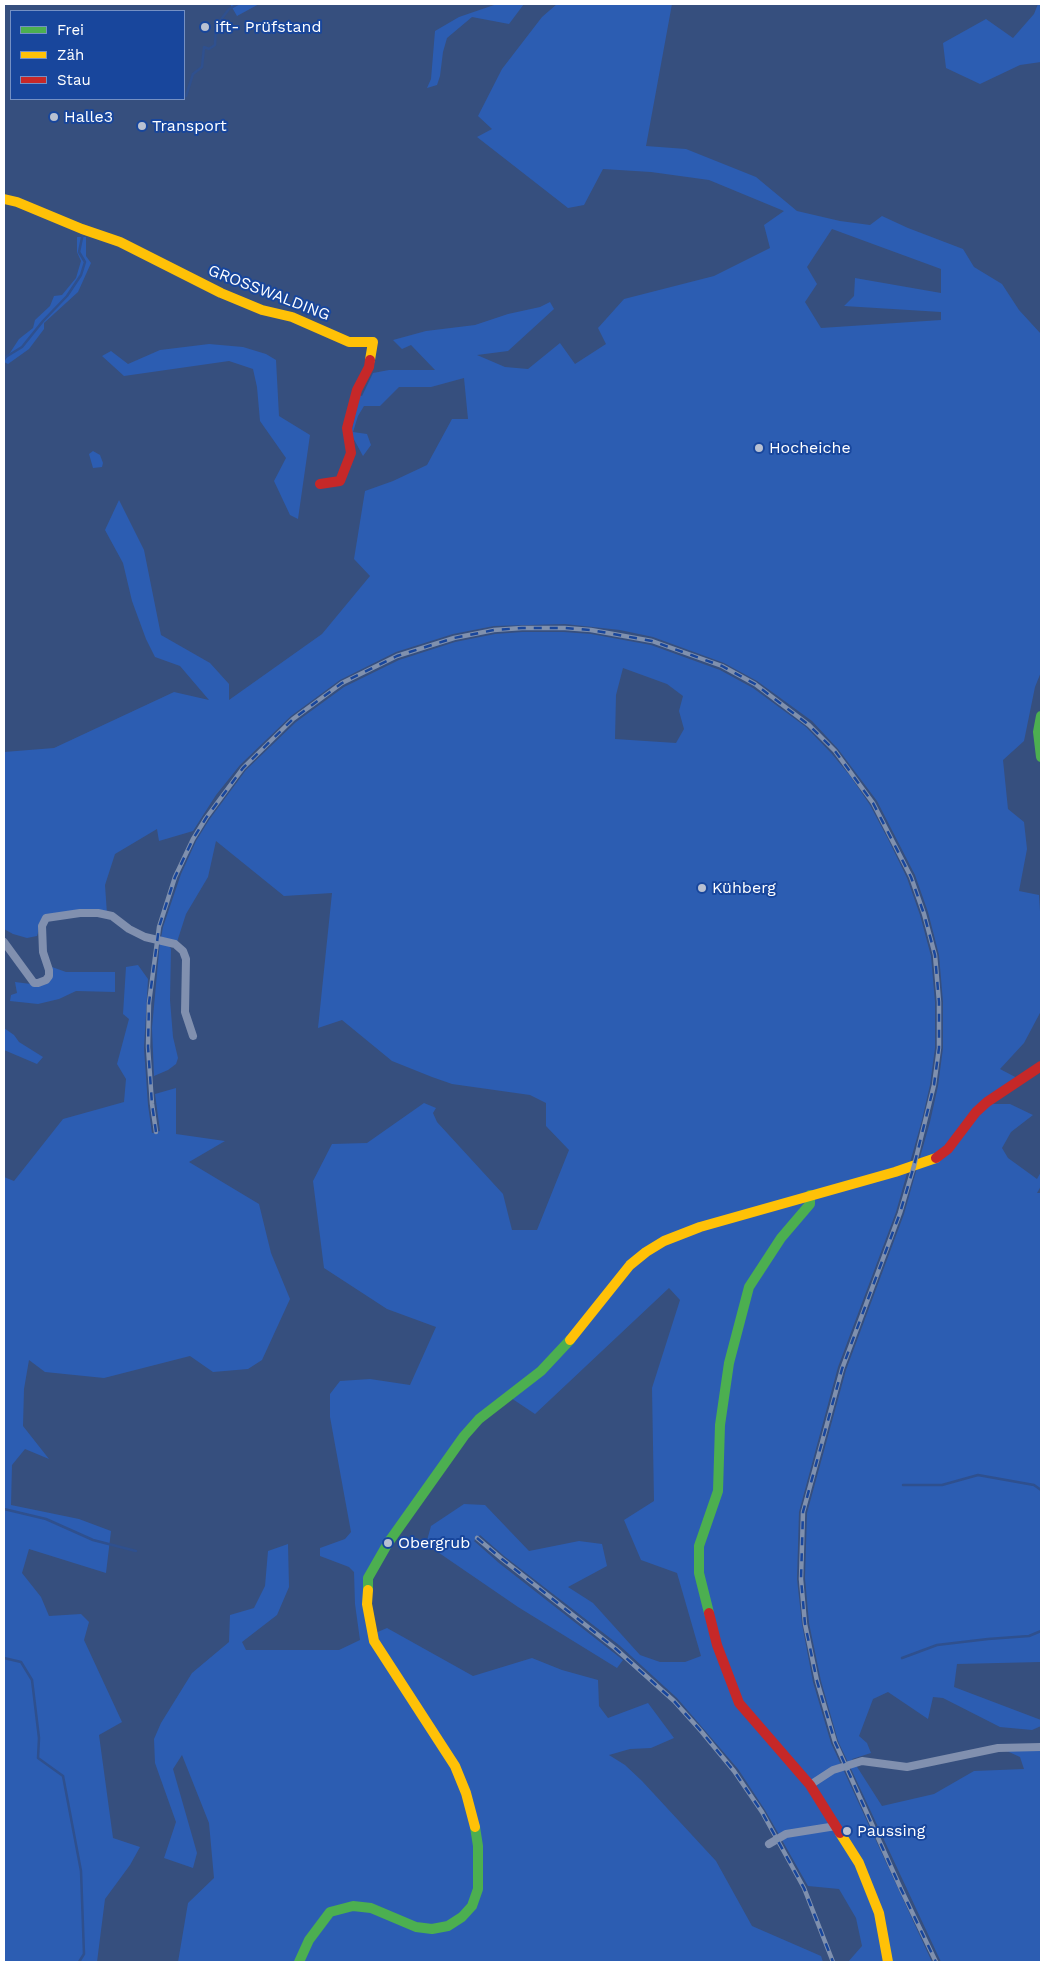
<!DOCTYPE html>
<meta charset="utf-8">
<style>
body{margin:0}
#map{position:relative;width:1045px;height:1966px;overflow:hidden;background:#364f7e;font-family:"Work Sans",sans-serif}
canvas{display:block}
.frame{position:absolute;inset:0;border:5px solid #fff;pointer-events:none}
.legend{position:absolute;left:10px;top:10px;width:175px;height:90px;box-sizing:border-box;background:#18469c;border:1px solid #7490c4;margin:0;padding:6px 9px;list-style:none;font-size:15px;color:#fff}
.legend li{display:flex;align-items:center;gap:10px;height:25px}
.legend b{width:25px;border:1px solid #7490c4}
</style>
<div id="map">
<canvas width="1045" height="1966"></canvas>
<div class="frame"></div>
<ul class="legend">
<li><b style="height:6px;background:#4caf50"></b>Frei</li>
<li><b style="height:6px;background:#ffc107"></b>Zäh</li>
<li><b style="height:6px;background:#c62828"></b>Stau</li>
</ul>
</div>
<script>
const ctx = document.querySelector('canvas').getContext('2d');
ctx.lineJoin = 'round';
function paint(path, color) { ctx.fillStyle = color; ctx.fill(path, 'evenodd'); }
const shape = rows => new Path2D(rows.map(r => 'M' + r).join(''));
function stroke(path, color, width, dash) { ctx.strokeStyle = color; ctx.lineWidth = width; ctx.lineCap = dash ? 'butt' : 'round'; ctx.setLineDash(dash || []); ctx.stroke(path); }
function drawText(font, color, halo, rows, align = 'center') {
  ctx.font = font + ' "Work Sans",sans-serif'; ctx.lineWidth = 4; ctx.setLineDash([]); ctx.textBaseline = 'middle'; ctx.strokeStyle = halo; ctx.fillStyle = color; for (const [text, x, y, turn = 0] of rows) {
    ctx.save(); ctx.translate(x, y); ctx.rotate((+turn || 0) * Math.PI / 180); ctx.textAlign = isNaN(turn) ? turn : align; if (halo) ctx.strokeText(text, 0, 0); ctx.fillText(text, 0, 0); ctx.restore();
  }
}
paint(shape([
 [230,4,259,4,237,16],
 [497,4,524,4,509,24,472,17,447,38,443,52,440,76,437,85,427,88,431,79,435,31,459,17],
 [557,4,672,4,646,146,686,149,756,177,797,211,840,221,870,225,882,216,908,228,963,249,974,267,1002,284,1019,310,1041,334,1041,672,1035,687,1024,741,1003,760,1008,809,1024,822,1027,849,1019,891,1039,895,1040,911,1041,911,1041,1011,1024,1043,1000,1069,1019,1079,989,1104,1010,1104,1033,1115,1011,1132,1002,1148,1008,1158,1037,1179,1041,1172,1041,1186,1037,1193,1041,1193,1041,1662,957,1664,954,1687,1041,1720,1041,1726,1032,1730,1000,1727,943,1698,933,1697,928,1719,888,1692,873,1699,859,1736,867,1743,871,1753,852,1759,882,1806,934,1794,974,1771,1024,1769,1020,1757,998,1747,1041,1749,1041,1962,941,1962,838,1741,821,1681,809,1623,805,1578,807,1513,846,1370,904,1214,930,1122,938,1086,943,1048,943,1002,939,955,928,912,915,875,877,801,838,749,812,721,757,681,724,663,653,637,620,630,565,624,494,626,453,634,396,652,340,680,291,716,240,765,216,795,193,831,159,841,157,829,115,854,105,885,107,914,56,915,40,926,37,936,27,938,13,934,4,929,4,752,54,748,174,692,209,700,180,666,155,657,146,639,132,601,123,563,105,530,119,500,144,550,161,635,210,663,229,684,229,700,322,634,370,576,354,559,365,491,393,481,427,465,452,419,468,419,464,378,431,387,399,387,380,406,364,406,358,416,353,432,367,434,371,445,363,456,351,434,359,395,362,396,373,373,389,370,435,370,411,345,402,349,393,340,426,331,475,325,508,314,540,307,550,302,554,309,508,351,477,355,505,367,528,369,560,343,575,364,606,344,598,328,624,299,714,276,770,248,764,225,784,211,709,180,651,172,603,169,584,205,568,208,477,137,492,129,478,116,502,69,542,17],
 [832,229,941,269,941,293,855,278,854,296,844,306,941,312,941,320,821,328,805,302,817,284,807,267],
 [1038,4,1041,4,1041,62,1020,65,980,84,946,68,943,43,986,19,1013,38,1034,14],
 [77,237,86,237,86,256,91,263,78,292,44,323,44,329,29,349,8,364,4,362,19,339,33,328,35,320,50,306,54,296,62,295,76,278,81,261,77,252],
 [209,344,243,347,266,354,276,360,279,416,310,435,298,519,290,515,274,481,286,458,260,421,257,387,253,369,229,361,124,376,102,356,111,351,128,364,160,350],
 [93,451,100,455,103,463,102,467,93,468,89,454],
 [522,632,564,632,591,634,651,645,720,670,753,688,806,727,832,754,851,777,870,805,889,841,907,878,920,915,931,956,935,1002,935,1048,930,1085,922,1120,896,1212,838,1367,799,1512,797,1579,802,1624,813,1682,831,1743,932,1962,848,1962,862,1946,856,1918,839,1889,808,1886,765,1810,738,1769,677,1698,619,1645,504,1556,480,1535,474,1541,499,1563,623,1660,617,1668,518,1607,426,1544,431,1526,464,1504,485,1505,529,1551,579,1541,602,1544,607,1566,568,1587,593,1603,640,1655,660,1662,685,1662,701,1656,677,1573,641,1560,624,1520,654,1501,652,1388,680,1300,669,1288,535,1414,508,1396,479,1419,368,1578,373,1634,387,1628,473,1676,532,1658,562,1670,598,1680,599,1706,608,1718,648,1703,674,1738,651,1748,630,1749,609,1755,625,1765,642,1781,716,1861,752,1926,821,1956,823,1962,178,1962,188,1903,214,1878,209,1823,182,1755,173,1769,197,1853,193,1868,164,1858,176,1822,155,1763,154,1739,161,1723,192,1673,229,1642,230,1615,254,1608,265,1586,268,1551,288,1544,289,1587,277,1615,242,1642,246,1650,339,1650,360,1640,355,1604,354,1572,349,1567,320,1556,320,1548,345,1539,351,1532,330,1417,330,1394,340,1381,370,1379,410,1385,436,1327,387,1309,324,1268,313,1181,332,1144,367,1143,424,1103,436,1108,433,1113,437,1122,503,1194,512,1230,537,1230,569,1150,546,1126,546,1103,530,1095,452,1084,432,1077,392,1061,342,1020,318,1028,332,893,284,896,216,841,208,877,186,914,177,942,161,938,163,927,181,874,196,841,209,820,246,770,296,722,344,687,399,660,455,642,495,634],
 [623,668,667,684,683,696,679,711,684,729,676,743,615,739,616,695],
 [160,941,167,943,171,949,170,1000,173,1037,178,1058,176,1064,168,1070,154,1076,152,1028],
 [138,965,148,979,144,1048,148,1105,152,1133,160,1131,155,1094,176,1088,176,1134,225,1141,189,1162,259,1204,271,1253,290,1299,262,1360,248,1369,213,1372,190,1356,104,1378,45,1372,29,1360,24,1389,23,1426,49,1459,25,1449,12,1465,11,1505,79,1519,111,1531,106,1573,29,1549,22,1573,41,1597,49,1616,81,1614,89,1622,84,1640,122,1722,99,1735,113,1838,140,1847,130,1865,105,1899,97,1962,4,1962,4,1177,14,1181,63,1119,124,1102,126,1079,117,1064,129,1019,123,1014,126,967],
 [52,967,66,972,115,972,115,992,76,991,59,999,38,1004,10,1001,11,995,17,993,15,982,31,984,52,976],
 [4,1028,14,1035,19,1042,43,1057,37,1064,4,1050]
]), '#2c5db2');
stroke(shape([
 [186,96,193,74,202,67,204,47,209,49,215,45,216,26,229,9,238,4],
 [4,358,22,347,43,321,67,296,81,275,85,262,79,252,83,233],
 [903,1485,942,1485,978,1475,1034,1485,1041,1490],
 [4,1509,46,1519,93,1540,136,1551],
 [4,1658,21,1662,32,1680,39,1738,38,1758,63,1776,81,1871,84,1954,79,1962],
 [902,1658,937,1645,988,1639,1029,1636,1041,1631]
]), '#2f508e', 2.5);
stroke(shape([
 [4,942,34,983,38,983,46,980,49,976,49,970,43,952,42,926,46,918,80,913,98,913,112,916,129,929,145,937,175,944,183,951,186,959,185,1012,193,1036],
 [810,1785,833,1770,862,1761,907,1767,998,1748,1041,1747],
 [769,1844,786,1834,836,1826]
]), '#8190af', 8);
stroke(shape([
 [1041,716,1038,732,1041,757],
 [368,1590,368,1578,388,1543,464,1436,479,1419,541,1371,570,1340],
 [709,1613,699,1573,699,1546,718,1491,720,1425,729,1363,749,1287,781,1238,810,1204,810,1195],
 [299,1962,309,1940,330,1912,353,1906,371,1908,416,1927,432,1929,448,1926,462,1917,472,1906,478,1889,478,1846,475,1827]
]), '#4caf50', 10);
stroke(shape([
 [4,199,17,202,82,229,120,242,221,293,262,310,292,317,349,342,373,342,370,360],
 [570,1340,630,1265,646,1252,664,1241,700,1227,895,1172,936,1158],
 [368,1590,367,1604,374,1641,455,1766,466,1793,475,1827],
 [840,1833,859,1863,879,1913,888,1962]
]), '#ffc107', 10);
stroke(shape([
 [320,484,340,481,351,453,347,428,357,390,369,367,370,360],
 [936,1158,948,1149,976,1112,987,1102,1041,1066],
 [709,1613,717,1645,739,1703,810,1785,840,1833]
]), '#c62828', 10);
const rail = shape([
 [156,1132,152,1104,148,1047,149,1003,159,927,175,877,193,839,206,818,243,768,293,719,342,683,397,656,454,638,494,630,522,628,565,628,591,630,652,641,722,666,755,684,780,703,809,725,835,751,873,803,911,877,924,914,935,955,939,1002,939,1048,934,1085,914,1166,900,1213,842,1369,803,1512,801,1579,805,1624,817,1681,835,1742,901,1889,936,1962],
 [477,1538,502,1559,616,1649,674,1701,701,1731,734,1771,762,1812,804,1888,833,1962]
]);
stroke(rail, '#7f90ae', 4.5);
stroke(rail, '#18469c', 2.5, [8]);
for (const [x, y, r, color] of [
 [205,27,5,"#b9c1d2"],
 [54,117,5,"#b9c1d2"],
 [142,126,5,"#b9c1d2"],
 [759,448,5,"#b9c1d2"],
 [702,888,5,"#b9c1d2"],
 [388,1543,5,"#b9c1d2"],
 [847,1831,5,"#b9c1d2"]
]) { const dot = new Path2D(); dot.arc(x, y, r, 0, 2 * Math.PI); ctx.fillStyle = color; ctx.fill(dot); stroke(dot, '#18469c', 2); }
drawText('16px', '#fff', '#18469c', [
 ["ift- Prüfstand",215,27],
 ["Halle3",64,117],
 ["Transport",152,126],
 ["Hocheiche",769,448],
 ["Kühberg",712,888],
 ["Obergrub",398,1543],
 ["Paussing",857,1831]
], 'left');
drawText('16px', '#fff', '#18469c', [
 ["GROSSWALDING",269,293,21]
]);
</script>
